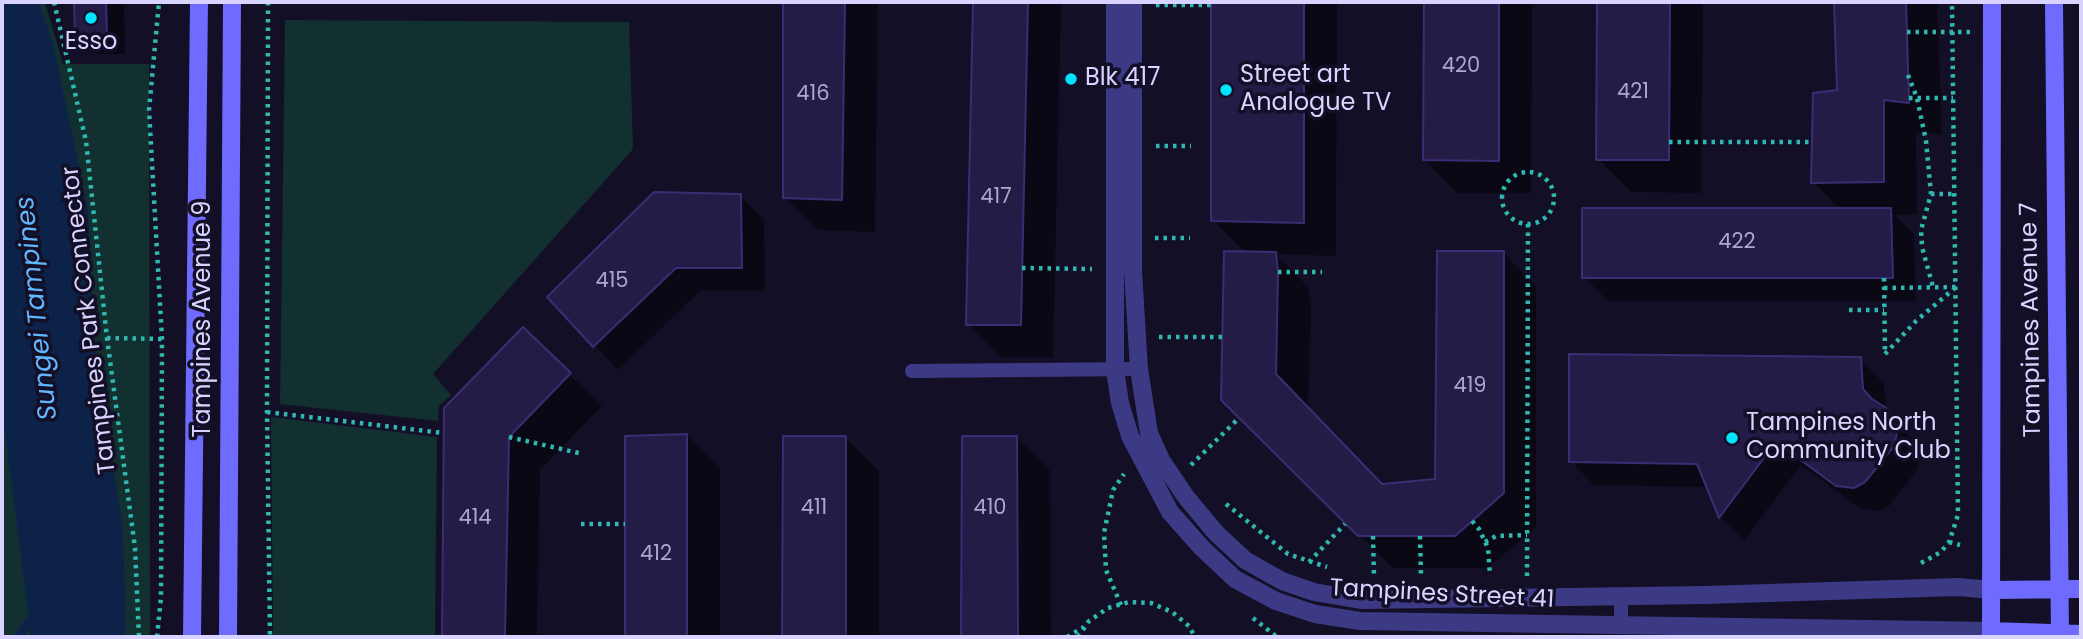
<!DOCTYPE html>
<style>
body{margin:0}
#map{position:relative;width:2083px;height:639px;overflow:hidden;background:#130f26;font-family:Poppins,sans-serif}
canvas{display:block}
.frame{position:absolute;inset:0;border:4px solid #d9d4ff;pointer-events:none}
</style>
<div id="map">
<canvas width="2083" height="639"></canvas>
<div class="frame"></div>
</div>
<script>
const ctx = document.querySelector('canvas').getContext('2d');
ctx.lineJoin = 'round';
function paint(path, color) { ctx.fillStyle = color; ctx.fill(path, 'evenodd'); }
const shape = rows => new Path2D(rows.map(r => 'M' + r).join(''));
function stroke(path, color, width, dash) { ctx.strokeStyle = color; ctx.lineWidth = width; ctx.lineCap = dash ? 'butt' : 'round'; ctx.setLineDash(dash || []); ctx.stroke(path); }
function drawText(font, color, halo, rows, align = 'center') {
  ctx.font = font + ' Poppins,sans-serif'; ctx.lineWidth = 7; ctx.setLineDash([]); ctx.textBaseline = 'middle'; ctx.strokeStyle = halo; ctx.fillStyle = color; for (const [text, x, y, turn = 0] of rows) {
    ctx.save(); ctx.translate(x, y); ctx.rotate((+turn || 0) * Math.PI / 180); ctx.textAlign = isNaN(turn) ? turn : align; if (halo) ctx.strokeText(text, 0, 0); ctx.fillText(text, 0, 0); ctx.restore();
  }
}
paint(shape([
 [2,2,45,2,63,64,149,64,150,637,2,637],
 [285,20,629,22,633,149,433,374,451,395,439,406,438,421,280,404],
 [271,417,437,437,435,637,273,637]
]), '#12302f');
paint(shape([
 [2,2,38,2,53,43,88,210,94,339,123,532,126,637,31,637,2,408]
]), '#0c2248');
paint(shape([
 [76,2,124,2,125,54,96,54,77,34],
 [785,2,878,2,875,232,818,230,785,197],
 [974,2,1061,2,1053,357,1001,357,968,324],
 [1213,2,1337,2,1336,256,1276,254,1308,287,1311,306,1308,409,1383,486,1436,480,1503,253,1536,286,1536,527,1488,568,1393,568,1223,399,1246,253,1213,220],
 [1425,2,1532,2,1531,193,1457,193,1424,159],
 [1599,2,1703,2,1701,193,1631,192,1598,159],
 [1836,2,1937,2,1942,135,1916,132,1917,214,1895,215,1914,234,1916,301,1608,301,1584,277,1841,210,1813,182,1839,92],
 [740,196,764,219,765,291,700,291,618,370,550,297],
 [523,330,602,406,540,470,537,637,443,637,446,409],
 [1860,359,1884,383,1886,410,1916,443,1920,458,1917,470,1889,506,1878,511,1861,509,1801,465,1744,540,1721,517,1708,487,1594,485,1571,461],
 [687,436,720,469,720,637,627,637,626,438],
 [785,438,845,438,879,471,879,637,784,637],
 [964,438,1017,438,1050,471,1051,637,963,637]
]), '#0007');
stroke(shape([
 [18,637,36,613]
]), '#0c2248', 9);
const building = shape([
 [74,2,106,2,107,36,75,35,74,2],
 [783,2,845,2,842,200,783,198,783,2],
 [973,2,1028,2,1021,325,966,325,973,2],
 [1211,2,1304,2,1304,223,1211,221,1211,2],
 [1424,2,1499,2,1499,161,1423,160,1424,2],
 [1597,2,1670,2,1669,160,1596,160,1597,2],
 [1834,2,1906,2,1909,103,1884,100,1884,182,1811,183,1813,93,1837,90,1834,2],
 [654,192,741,194,742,268,676,268,593,347,547,297,654,192],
 [1582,208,1891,208,1893,278,1582,278,1582,208],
 [1224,251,1276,252,1278,272,1276,374,1382,484,1435,479,1437,251,1504,251,1504,493,1455,536,1358,536,1221,400,1224,251],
 [523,327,571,373,509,437,505,637,442,637,444,408,523,327],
 [1569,354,1861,357,1863,389,1872,399,1885,407,1893,418,1897,433,1894,446,1865,482,1854,488,1836,486,1776,442,1719,518,1697,464,1569,462,1569,354],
 [687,434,687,637,625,637,625,436,687,434],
 [783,436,846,436,846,637,782,637,783,436],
 [962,436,1017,436,1018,637,961,637,962,436]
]);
paint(building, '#241b47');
stroke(building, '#3b2d73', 2);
stroke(shape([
 [54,2,86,141,107,338,135,548,139,637],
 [268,2,267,412,270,637],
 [1156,5,1211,5],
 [1907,32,1970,32],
 [1908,75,1917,98,1926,141,1931,194,1921,230,1922,247,1933,287],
 [1909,98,1953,98],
 [1669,142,1812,142],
 [1156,146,1191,146],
 '1502 198a26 26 0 1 1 52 0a26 26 0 1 1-52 0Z',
 [1931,194,1955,194],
 [1155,238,1190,238],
 [1022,268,1092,269],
 [1278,272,1322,272],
 [1884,278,1885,353],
 [1884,288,1956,287],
 [1849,310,1884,310],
 [1159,337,1222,337],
 [107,338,162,339],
 [1885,354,1916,321,1956,287],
 [267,412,443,433],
 [509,437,583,454],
 [1191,465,1239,418],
 [1226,504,1288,554,1327,567],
 [1472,521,1479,529,1488,548,1490,575],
 [581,524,625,524],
 [1373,536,1374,577],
 [1420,536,1421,577],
 [1485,542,1496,536,1527,535],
 [1949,542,1960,545],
 [1309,562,1345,524],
 [1921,563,1941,552,1949,542,1958,515,1952,2],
 [1527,576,1528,224],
 [1121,605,1106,570,1104,533,1113,490,1124,474],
 [1253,618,1277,637],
 [157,637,161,597,162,339,149,110,159,2],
 [1067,637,1084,627],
 [1078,637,1089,621,1108,608,1129,602,1151,603,1172,612,1189,626,1195,637]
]), '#2fb8b0', 4.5, [3.5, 5]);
stroke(shape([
 [912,371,1139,369],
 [1621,596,1621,626]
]), '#3d3a85', 14);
stroke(shape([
 [1115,2,1115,370,1120,403,1130,436,1170,512,1202,548,1235,579,1276,601,1315,614,1360,621,1991,631],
 [1133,2,1133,271,1139,369,1149,433,1161,460,1186,497,1216,533,1245,560,1282,581,1314,592,1361,600,1705,595,1958,587,1992,590]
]), '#3d3a85', 18);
stroke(shape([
 [2054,2,2060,637],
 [1992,590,2081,589],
 [1991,631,2081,634],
 [192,637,199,2],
 [228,637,232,2],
 [1991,637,1992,2]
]), '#6f6bff', 18);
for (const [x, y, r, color] of [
 [91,18,7,"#00e5ff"],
 [1071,79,7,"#00e5ff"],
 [1226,90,7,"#00e5ff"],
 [1732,438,7,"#00e5ff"]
]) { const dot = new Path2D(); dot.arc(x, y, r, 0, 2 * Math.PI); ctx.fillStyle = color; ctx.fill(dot); stroke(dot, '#130f26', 2.5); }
drawText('21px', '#aca6d1', null, [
 ["420",1461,67],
 ["421",1633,93],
 ["416",813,95],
 ["417",996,198],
 ["422",1737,243],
 ["415",612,282],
 ["419",1470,387],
 ["411",814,509],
 ["410",990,509],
 ["414",475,519],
 ["412",656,555]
]);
drawText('24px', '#d9d4ff', '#130f26', [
 ["Esso",91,43,"center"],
 ["Street art",1240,76],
 ["Analogue TV",1240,104],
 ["Blk 417",1085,79],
 ["Tampines North",1746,424],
 ["Community Club",1746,452]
], 'left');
drawText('24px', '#d9d4ff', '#130f26', [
 ["Tampines Avenue 9",204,319,-90],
 ["Tampines Park Connector",90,320,-97],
 ["Tampines Avenue 7",2032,320,-91],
 ["Tampines Street 41",1442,595,3]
]);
drawText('italic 26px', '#62b6ff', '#130f26', [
 ["Sungei Tampines",38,308,-96]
]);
</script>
